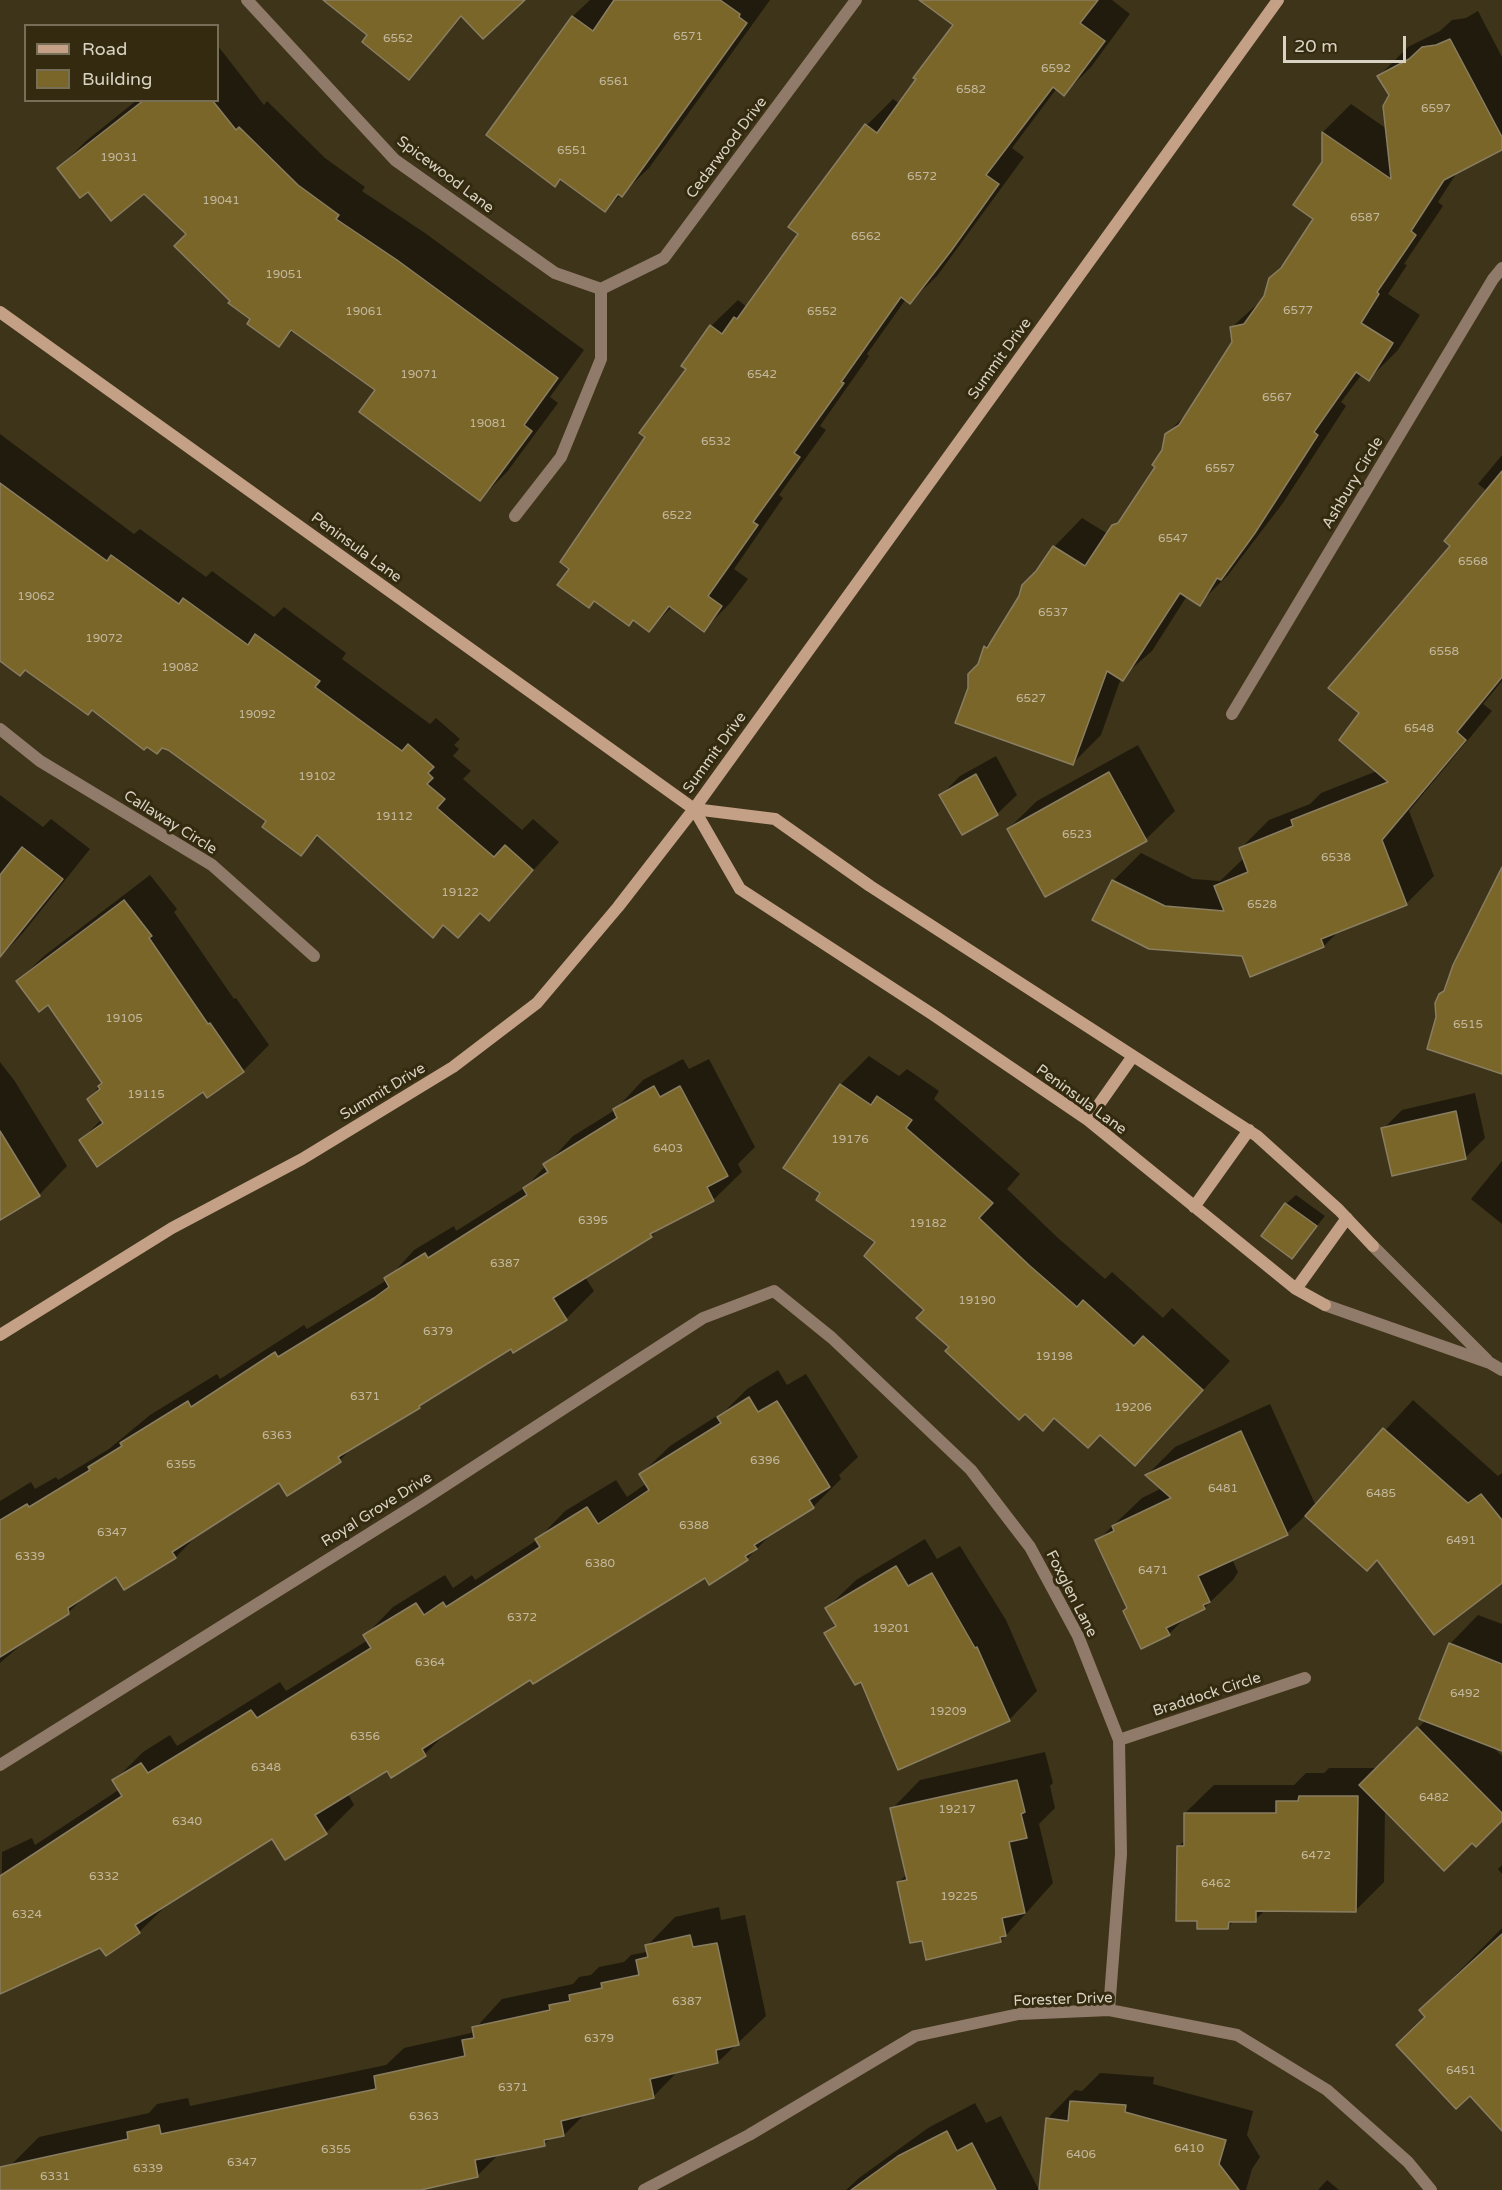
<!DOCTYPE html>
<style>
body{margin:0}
#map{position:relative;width:1502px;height:2190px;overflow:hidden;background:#3e3419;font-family:"Varela Round",sans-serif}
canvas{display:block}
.legend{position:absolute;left:24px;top:24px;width:195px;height:78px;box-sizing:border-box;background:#342a0f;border:2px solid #766e57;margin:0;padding:8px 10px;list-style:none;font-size:18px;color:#d9d3c3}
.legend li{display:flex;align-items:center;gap:12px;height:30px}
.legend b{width:30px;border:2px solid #766e57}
.scale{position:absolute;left:1283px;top:36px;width:123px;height:27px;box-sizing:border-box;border:3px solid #d9d3c3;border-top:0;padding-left:8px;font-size:18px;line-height:21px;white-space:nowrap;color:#d9d3c3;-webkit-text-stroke:4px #342a0f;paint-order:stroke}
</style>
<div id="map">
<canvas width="1502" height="2190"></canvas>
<ul class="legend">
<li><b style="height:8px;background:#c4a086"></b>Road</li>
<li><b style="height:16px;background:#7b662a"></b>Building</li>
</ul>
<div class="scale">20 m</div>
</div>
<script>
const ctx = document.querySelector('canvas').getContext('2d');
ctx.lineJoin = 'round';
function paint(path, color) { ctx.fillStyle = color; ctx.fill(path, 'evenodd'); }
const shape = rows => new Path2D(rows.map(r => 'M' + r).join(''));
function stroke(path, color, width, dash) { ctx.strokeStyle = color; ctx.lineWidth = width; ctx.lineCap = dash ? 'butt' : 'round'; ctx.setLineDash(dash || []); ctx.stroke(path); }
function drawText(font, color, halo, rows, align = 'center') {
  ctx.font = font + ' "Varela Round",sans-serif'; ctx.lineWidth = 6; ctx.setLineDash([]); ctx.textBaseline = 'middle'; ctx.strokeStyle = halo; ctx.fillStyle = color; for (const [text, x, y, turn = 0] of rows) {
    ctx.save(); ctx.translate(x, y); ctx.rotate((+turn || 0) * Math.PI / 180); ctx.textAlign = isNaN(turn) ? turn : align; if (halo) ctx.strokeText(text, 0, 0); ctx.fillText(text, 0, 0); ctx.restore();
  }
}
paint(shape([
 [354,0,522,0,463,16,409,78,369,35],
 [590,0,770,0,649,168,605,210,561,178,554,185,488,134,573,16],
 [958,0,1112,0,1130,14,1091,67,1064,94,1057,88,1012,148,1024,157,937,276,910,302,906,299,867,354,869,356,820,426,826,430,779,495,783,498,734,569,748,579,730,603,704,630,672,607,649,630,571,569,711,326,738,300,747,307,800,234,867,125,893,99,900,104,955,25],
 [1478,11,1502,57,1502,148,1458,171,1438,202,1443,206,1404,264,1407,265,1388,294,1420,315,1398,350,1369,379,1362,374,1341,402,1346,406,1283,503,1228,575,1199,604,1187,596,1152,651,1121,678,1101,735,1072,764,979,665,985,647,995,637,1054,547,1082,518,1108,534,1126,513,1157,466,1164,451,1166,434,1190,411,1234,342,1232,327,1264,298,1270,278,1287,261,1315,218,1324,162,1323,132,1351,104,1387,129,1391,95,1379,76,1408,47,1440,31,1452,20,1466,18],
 [218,46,264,105,267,101,325,158,365,187,362,191,425,233,584,350,550,397,558,403,507,472,480,499,377,390,294,330,278,345,232,300,188,234,144,192,88,190,59,168,86,141,137,100,218,100],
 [0,434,134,534,140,529,206,577,212,571,274,617,284,607,346,653,342,659,430,724,436,718,460,739,454,745,459,749,453,756,471,771,463,779,522,830,533,819,559,842,489,919,482,912,458,936,444,924,433,936,320,835,301,854,269,821,169,748,92,709,26,668,0,659],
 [1502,455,1502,681,1483,704,1492,711,1409,811,1434,876,1406,904,1340,930,1324,946,1243,955,1113,881,1141,853,1193,879,1220,881,1244,858,1241,848,1269,820,1310,804,1321,793,1377,771,1361,713,1452,546,1487,491,1478,484],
 [1138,745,1175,811,1146,839,1008,829,1037,801],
 [996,756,1017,795,997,814,962,833,941,795,960,776],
 [0,795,43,827,51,819,90,849,22,934,0,957],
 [150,875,177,909,174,912,234,999,236,998,269,1045,243,1071,204,1090,81,1140,102,1119,88,1099,103,1083,49,1003,18,981,44,956],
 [869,1056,899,1076,907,1069,939,1091,934,1099,1020,1174,1007,1189,1058,1238,1105,1279,1112,1272,1163,1318,1172,1308,1230,1361,1135,1464,1100,1434,1055,1417,1025,1412,951,1347,877,1242,822,1193,785,1168,841,1084],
 [683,1059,689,1069,709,1059,755,1147,738,1164,742,1172,713,1200,661,1226,652,1236,585,1277,594,1291,566,1319,511,1347,426,1400,419,1407,354,1446,340,1460,279,1481,201,1531,176,1557,125,1588,116,1575,88,1593,68,1613,30,1637,0,1663,0,1501,31,1482,35,1489,56,1477,58,1480,109,1449,150,1415,217,1374,220,1379,304,1325,307,1329,387,1280,414,1250,454,1226,456,1231,526,1187,573,1136,615,1110,643,1080],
 [0,1062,14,1080,67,1166,39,1195,0,1219],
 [1475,1093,1485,1138,1465,1158,1383,1129,1402,1110],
 [1502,1161,1502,1224,1471,1199],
 [1296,1195,1325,1216,1292,1257,1286,1204],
 [778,1370,787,1385,806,1374,858,1457,839,1475,841,1479,813,1507,775,1530,747,1559,705,1576,531,1678,450,1729,425,1754,391,1776,387,1769,348,1794,354,1805,326,1833,273,1837,168,1904,139,1932,101,1946,0,1992,2,1852,32,1838,35,1845,120,1789,114,1781,143,1752,170,1735,177,1746,280,1682,286,1691,368,1640,365,1636,393,1607,445,1575,453,1588,472,1575,475,1580,537,1540,565,1511,616,1480,627,1497,647,1483,641,1474,670,1446,726,1410,747,1389],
 [1413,1400,1498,1476,1502,1473,1502,1582,1378,1558,1367,1569,1306,1515,1287,1533,1232,1559,1238,1572,1233,1580,1204,1608,1186,1617,1169,1634,1128,1608,1097,1541,1142,1498,1162,1488,1147,1475,1175,1447,1270,1404,1316,1506],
 [925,1539,937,1559,960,1546,1006,1620,1037,1691,1009,1720,861,1680,826,1633,836,1623,827,1608,856,1580],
 [1478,1615,1502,1624,1502,1749,1491,1745,1502,1756,1502,1819,1472,1841,1385,1809,1384,1882,1356,1910,1266,1909,1255,1920,1235,1920,1227,1928,1198,1919,1178,1847,1185,1840,1185,1813,1214,1785,1294,1785,1306,1773,1324,1773,1329,1768,1378,1768,1426,1720,1450,1644],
 [1045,1752,1053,1783,1050,1786,1055,1808,1039,1824,1053,1883,1001,1941,923,1939,898,1883,907,1874,892,1809,920,1780],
 [1502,1865,1502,1874,1498,1869],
 [719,1907,721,1920,745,1915,766,2016,718,2062,679,2070,653,2097,585,2114,564,2135,552,2137,544,2144,499,2154,477,2176,414,2190,16,2190,11,2165,39,2137,149,2113,157,2104,188,2098,190,2106,386,2065,404,2048,471,2033,502,1999,573,1984,579,1977,591,1975,599,1967,624,1962,631,1955,646,1952,647,1946,675,1917],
 [1502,1928,1502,2114,1421,2010],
 [1100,2073,1154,2077,1153,2084,1253,2111,1247,2135,1260,2157,1252,2169,1246,2190,1041,2190,1047,2119,1075,2090,1082,2091],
 [975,2103,986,2123,1001,2116,1039,2190,846,2190,859,2178,928,2128],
 [1327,2180,1339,2190,1318,2190]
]), '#0007');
const building = shape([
 [323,0,525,0,483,39,461,16,409,80,362,42,367,35,323,0],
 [614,0,720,0,740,14,739,17,747,23,622,197,618,194,605,212,560,179,555,187,486,135,572,16,593,31,614,0],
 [919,0,1098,0,1080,23,1105,41,1064,96,1053,87,986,175,999,184,951,251,910,304,901,297,841,382,844,383,794,453,800,457,753,522,758,525,708,596,722,606,704,632,669,606,649,632,633,620,629,626,594,601,589,608,557,585,569,569,560,562,645,437,639,433,686,369,681,366,710,325,722,334,734,317,737,319,798,234,788,227,812,195,865,124,877,133,916,79,913,78,953,25,919,0],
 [1450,39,1502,137,1502,150,1444,180,1411,231,1416,235,1377,292,1379,294,1361,323,1393,343,1369,381,1356,372,1314,432,1318,435,1255,533,1221,580,1217,578,1200,606,1180,593,1123,681,1107,671,1073,765,955,723,968,688,968,674,978,664,984,646,987,648,1019,596,1022,585,1036,571,1053,546,1085,566,1112,525,1118,523,1155,467,1152,465,1162,450,1165,434,1179,425,1232,342,1230,327,1244,324,1264,296,1269,278,1281,268,1313,219,1293,205,1322,162,1322,132,1391,179,1383,106,1389,95,1377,76,1409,59,1422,47,1436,45,1450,39],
 [144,100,212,100,236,130,239,127,298,185,339,215,336,219,397,260,558,378,524,425,532,431,480,501,359,412,375,390,291,330,279,347,247,324,250,319,228,303,230,301,174,246,186,234,144,194,111,221,88,192,80,198,57,168,144,100],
 [1502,471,1502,677,1457,732,1466,740,1382,840,1407,905,1321,939,1324,947,1250,977,1242,956,1149,949,1092,920,1112,880,1165,906,1224,911,1214,886,1248,872,1239,848,1293,826,1291,820,1388,782,1339,740,1359,713,1328,688,1450,546,1444,541,1502,471],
 [0,483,107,561,111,555,179,604,183,598,248,645,255,634,320,681,315,687,402,751,408,744,434,767,428,773,433,778,427,784,445,799,437,808,494,857,505,845,533,870,489,921,480,913,458,938,443,925,433,938,317,835,301,856,262,827,266,821,168,750,162,748,157,754,147,747,144,750,92,710,88,715,25,670,20,676,0,661,0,483],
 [1109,772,1147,841,1045,897,1007,829,1109,772],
 [976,774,998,815,962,835,939,795,976,774],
 [22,847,63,879,0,957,0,875,22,847],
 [1502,867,1502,1074,1427,1049,1436,1017,1435,1003,1439,994,1444,991,1453,965,1502,867],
 [124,900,152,936,149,938,208,1024,210,1023,244,1072,207,1098,203,1092,97,1167,79,1140,103,1123,87,1099,100,1089,98,1086,102,1083,48,1005,39,1012,16,981,124,900],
 [840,1084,871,1105,877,1096,912,1120,906,1128,993,1203,979,1218,1030,1266,1077,1307,1083,1300,1134,1346,1143,1336,1203,1390,1135,1466,1100,1435,1088,1448,1054,1418,1043,1431,1025,1414,1019,1420,945,1351,949,1347,916,1318,924,1310,864,1256,875,1242,816,1200,820,1193,783,1168,840,1084],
 [654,1086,660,1097,680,1086,728,1176,707,1187,714,1201,650,1234,652,1237,553,1298,567,1320,513,1353,511,1349,419,1406,420,1408,338,1457,341,1462,287,1496,279,1483,172,1552,176,1558,124,1590,116,1577,68,1608,69,1614,0,1657,0,1520,27,1504,29,1507,90,1470,88,1467,122,1446,120,1443,188,1401,191,1407,275,1352,278,1357,374,1298,389,1287,384,1278,425,1253,428,1258,527,1195,523,1188,548,1172,543,1164,617,1118,613,1109,654,1086],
 [1456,1111,1466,1159,1392,1176,1381,1128,1456,1111],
 [0,1131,40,1196,0,1220,0,1131],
 [1285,1203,1317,1226,1292,1259,1261,1236,1285,1203],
 [749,1397,758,1412,777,1401,830,1487,809,1500,814,1508,754,1545,757,1549,745,1556,748,1560,709,1585,705,1578,533,1684,530,1680,422,1749,426,1756,391,1778,387,1771,315,1815,327,1834,285,1860,272,1839,135,1925,140,1933,106,1956,100,1948,0,1994,0,1876,122,1796,112,1780,141,1763,148,1773,251,1710,257,1718,371,1648,363,1635,416,1603,424,1615,443,1602,446,1607,540,1547,535,1539,587,1507,598,1524,649,1490,639,1474,721,1423,717,1417,749,1397],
 [1383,1428,1468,1503,1481,1494,1502,1520,1502,1583,1434,1635,1377,1560,1367,1571,1305,1516,1383,1428],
 [1241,1431,1288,1535,1198,1576,1210,1602,1203,1605,1205,1609,1166,1628,1170,1635,1141,1649,1123,1611,1127,1608,1095,1540,1114,1531,1112,1526,1171,1498,1145,1475,1241,1431],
 [896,1566,908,1586,932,1573,975,1648,977,1647,1010,1721,898,1770,861,1682,855,1685,824,1633,836,1626,825,1608,896,1566],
 [1449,1643,1502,1664,1502,1751,1419,1719,1449,1643],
 [1417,1727,1502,1813,1502,1821,1476,1847,1472,1843,1444,1871,1359,1785,1417,1727],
 [1017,1780,1025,1812,1021,1814,1027,1838,1009,1842,1025,1913,1002,1918,1006,1936,1000,1937,1001,1942,926,1960,922,1941,910,1943,897,1882,907,1880,890,1808,1017,1780],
 [1299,1796,1358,1796,1356,1912,1256,1911,1256,1922,1229,1922,1228,1929,1197,1929,1197,1921,1176,1921,1177,1846,1184,1846,1184,1813,1276,1813,1276,1801,1298,1801,1299,1796],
 [1502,1934,1502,2131,1470,2096,1456,2109,1396,2045,1425,2017,1419,2010,1502,1934],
 [690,1935,693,1947,717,1943,739,2045,716,2050,718,2063,650,2079,654,2098,561,2121,564,2136,544,2140,545,2146,475,2160,478,2177,421,2190,0,2190,0,2167,128,2139,127,2132,159,2125,161,2134,376,2089,374,2076,465,2056,462,2040,474,2038,472,2027,550,2010,549,2005,570,2001,569,1995,602,1988,601,1983,639,1975,636,1960,648,1957,645,1945,690,1935],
 [1070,2101,1126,2105,1125,2112,1226,2140,1219,2164,1239,2190,1039,2190,1046,2118,1068,2121,1070,2101],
 [947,2131,957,2151,972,2143,996,2190,851,2190,898,2156,947,2131]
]);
paint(building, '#7b662a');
stroke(building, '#897e61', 1.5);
stroke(shape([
 [247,0,395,160,555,273,601,289],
 [601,289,664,258,856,0],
 [515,516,561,457,601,359,601,289],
 [1232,714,1493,279,1502,268],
 [0,729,40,761,212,865,314,956],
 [1373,1246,1487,1360],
 [1325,1305,1490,1363,1502,1370],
 [1119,1740,1305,1678],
 [0,1765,423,1500,703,1318,774,1291,832,1338,971,1470,1030,1547,1078,1636,1119,1740,1121,1854,1109,2010],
 [644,2190,749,2135,915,2036,1019,2014,1109,2010,1237,2035,1327,2090,1408,2162,1431,2190]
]), '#907a69', 12);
stroke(shape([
 [0,312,694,809,740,889,932,1014,1088,1120,1296,1289,1325,1305],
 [694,809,775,819,870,886,1257,1136,1339,1210,1373,1246],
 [1088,1120,1133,1056],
 [1194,1207,1249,1130],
 [1296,1289,1347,1218],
 [0,1335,172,1228,302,1159,453,1067,537,1003,618,907,694,809,1278,0]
]), '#c4a086', 12);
drawText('12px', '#c2b89d', null, [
 ["6571",688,37],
 ["6552",398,39],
 ["6592",1056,69],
 ["6561",614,82],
 ["6582",971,90],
 ["6597",1436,109],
 ["6551",572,151],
 ["19031",119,158],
 ["6572",922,177],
 ["19041",221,201],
 ["6587",1365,218],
 ["6562",866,237],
 ["19051",284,275],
 ["6577",1298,311],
 ["19061",364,312],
 ["6552",822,312],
 ["19071",419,375],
 ["6542",762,375],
 ["6567",1277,398],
 ["19081",488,424],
 ["6532",716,442],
 ["6557",1220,469],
 ["6522",677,516],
 ["6547",1173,539],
 ["6568",1473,562],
 ["19062",36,597],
 ["6537",1053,613],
 ["19072",104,639],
 ["6558",1444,652],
 ["19082",180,668],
 ["6527",1031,699],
 ["19092",257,715],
 ["6548",1419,729],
 ["19102",317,777],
 ["19112",394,817],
 ["6523",1077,835],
 ["6538",1336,858],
 ["19122",460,893],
 ["6528",1262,905],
 ["19105",124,1019],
 ["6515",1468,1025],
 ["19115",146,1095],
 ["19176",850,1140],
 ["6403",668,1149],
 ["6395",593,1221],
 ["19182",928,1224],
 ["6387",505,1264],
 ["19190",977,1301],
 ["6379",438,1332],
 ["19198",1054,1357],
 ["6371",365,1397],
 ["19206",1133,1408],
 ["6363",277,1436],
 ["6396",765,1461],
 ["6355",181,1465],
 ["6481",1223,1489],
 ["6485",1381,1494],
 ["6388",694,1526],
 ["6347",112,1533],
 ["6491",1461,1541],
 ["6339",30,1557],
 ["6380",600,1564],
 ["6471",1153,1571],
 ["6372",522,1618],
 ["19201",891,1629],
 ["6364",430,1663],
 ["6492",1465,1694],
 ["19209",948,1712],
 ["6356",365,1737],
 ["6348",266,1768],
 ["6482",1434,1798],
 ["19217",957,1810],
 ["6340",187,1822],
 ["6472",1316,1856],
 ["6332",104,1877],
 ["6462",1216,1884],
 ["19225",959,1897],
 ["6324",27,1915],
 ["6387",687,2002],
 ["6379",599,2039],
 ["6451",1461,2071],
 ["6371",513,2088],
 ["6363",424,2117],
 ["6410",1189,2149],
 ["6355",336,2150],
 ["6406",1081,2155],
 ["6347",242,2163],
 ["6339",148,2169],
 ["6331",55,2177]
]);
drawText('15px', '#d9d3c3', '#342a0f', [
 ["Cedarwood Drive",727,148,-53],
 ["Spicewood Lane",445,175,37],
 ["Summit Drive",1000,359,-54],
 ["Ashbury Circle",1353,483,-59],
 ["Peninsula Lane",356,548,36],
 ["Summit Drive",715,753,-54],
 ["Callaway Circle",170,823,32],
 ["Summit Drive",383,1092,-31],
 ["Peninsula Lane",1081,1100,36],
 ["Royal Grove Drive",377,1510,-32],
 ["Foxglen Lane",1071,1594,63],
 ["Braddock Circle",1207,1695,-18],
 ["Forester Drive",1063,2000,-2]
]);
</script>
